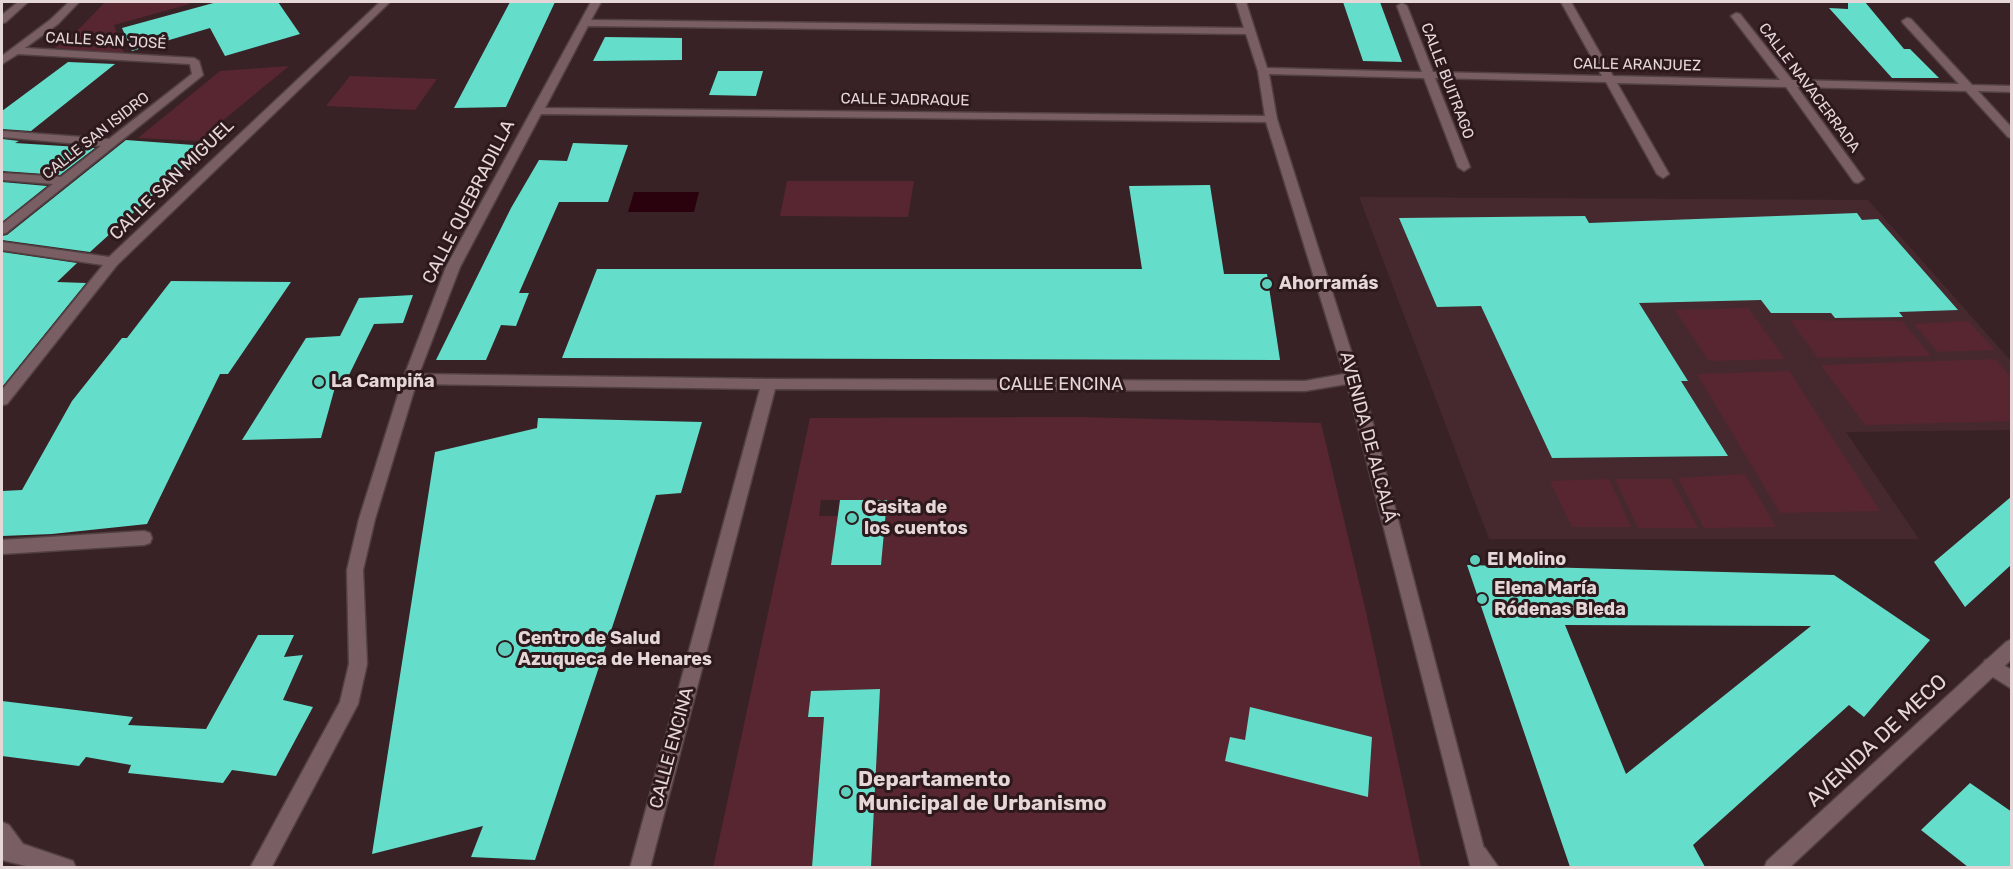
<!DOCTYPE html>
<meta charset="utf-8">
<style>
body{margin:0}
#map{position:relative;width:2013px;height:869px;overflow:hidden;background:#382226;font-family:Rubik,sans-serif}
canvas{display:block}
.frame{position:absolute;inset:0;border:3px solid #e5d6d8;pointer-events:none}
</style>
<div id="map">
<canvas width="2013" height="869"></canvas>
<div class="frame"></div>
</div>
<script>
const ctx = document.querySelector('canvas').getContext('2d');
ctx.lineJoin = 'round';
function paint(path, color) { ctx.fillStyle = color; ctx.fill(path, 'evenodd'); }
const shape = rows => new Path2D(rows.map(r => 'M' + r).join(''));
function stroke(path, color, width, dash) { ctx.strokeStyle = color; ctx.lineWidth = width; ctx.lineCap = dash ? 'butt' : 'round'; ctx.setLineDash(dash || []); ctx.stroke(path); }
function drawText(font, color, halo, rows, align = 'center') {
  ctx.font = font + ' Rubik,sans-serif'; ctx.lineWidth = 6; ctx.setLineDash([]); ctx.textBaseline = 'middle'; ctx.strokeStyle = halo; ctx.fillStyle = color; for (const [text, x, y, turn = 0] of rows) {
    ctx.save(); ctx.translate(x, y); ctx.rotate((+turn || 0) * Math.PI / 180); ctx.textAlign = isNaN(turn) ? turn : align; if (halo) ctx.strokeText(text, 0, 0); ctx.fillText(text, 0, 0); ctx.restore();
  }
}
paint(shape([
 [1359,197,1868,200,2011,361,2011,430,1846,432,1919,539,1489,539]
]), '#46292e');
paint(shape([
 [105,2,189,2,190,4,114,25,124,53,55,48,81,27],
 [289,66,198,141,138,138,220,71],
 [350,76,437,79,415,110,326,106],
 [787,181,914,181,908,217,780,216],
 [1748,308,1785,359,1709,361,1675,310],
 [1790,320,1902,321,1931,356,1818,358],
 [1968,321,1995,350,1938,352,1914,324],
 [1995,359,2011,377,2011,421,1865,425,1821,365],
 [1789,371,1880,511,1780,513,1697,374],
 [1077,417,1321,423,1366,612,1421,867,871,867,879,689,811,691,808,717,824,717,812,867,713,868,810,418],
 [821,500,887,500,881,565,831,565,838,516,819,516],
 [1251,708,1372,737,1368,797,1226,761,1230,737,1245,740],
 [1745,474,1776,527,1704,528,1678,478],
 [1609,479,1631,527,1572,527,1550,481],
 [1615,479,1671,479,1698,528,1638,528]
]), '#582631');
paint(shape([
 [634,192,699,192,694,212,628,212]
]), '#2a020d');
paint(shape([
 [217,2,278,2,300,34,225,56,210,28,132,51,122,28],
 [510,2,555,2,506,107,454,108],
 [1343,2,1380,2,1402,62,1363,61],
 [1848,2,1865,2,1904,49,1910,49,1939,78,1892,78,1829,8,1848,9],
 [605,37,682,38,682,60,593,61],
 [68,62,115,64,31,131,2,129,2,111],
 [718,71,763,71,756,96,709,95],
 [2,139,19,141,15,143,95,148,60,175,2,171],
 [126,140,207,146,90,252,2,240,2,236,7,235],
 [573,143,628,145,608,202,559,202,519,293,529,293,516,326,501,325,486,360,436,360,511,208,539,160,567,161],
 [2,182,47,186,2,222],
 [1210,185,1224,274,1267,274,1280,360,562,358,597,269,1142,269,1129,186],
 [1857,213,1862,220,1878,219,1958,310,1899,312,1903,317,1835,318,1831,313,1771,313,1761,300,1639,303,1688,381,1681,381,1728,456,1552,458,1481,306,1437,307,1399,218,1585,216,1589,223],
 [2,252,77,263,57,282,86,283,2,387],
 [171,281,291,282,228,374,220,374,147,524,52,534,2,536,2,491,22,490,72,401,122,338,127,338],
 [413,295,403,323,374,324,347,379,337,380,321,438,242,440,306,338,340,336,359,298],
 [538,418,702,422,681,493,656,495,535,860,471,857,483,826,372,854,435,452,537,428],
 [2012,496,2012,564,1965,607,1934,562],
 [840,500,887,500,881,565,831,565],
 [1467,565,1834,575,1930,640,1864,717,1849,705,1693,845,1705,867,1570,867],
 [1565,625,1811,626,1626,774],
 [258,635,294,635,284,657,303,655,283,700,313,707,276,776,232,770,223,783,128,773,131,765,86,757,79,766,2,756,2,701,133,717,128,725,206,729],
 [880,689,871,867,812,867,824,717,808,717,811,691],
 [1250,707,1372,737,1368,797,1225,761,1230,737,1245,740],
 [1970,783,2012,812,2012,867,1968,867,1921,830]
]), '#64deca');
const street = shape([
 [18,2,28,2,6,22,2,23,2,15,18,2],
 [69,2,79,2,58,24,25,48,194,58,199,61,203,75,6,233,2,234,2,224,53,184,2,180,2,173,61,177,101,146,2,137,2,131,109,139,192,74,190,64,18,54,2,64,2,56,50,20,69,2],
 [380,2,390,2,117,265,7,404,2,405,2,390,103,265,2,250,2,242,109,257,380,2],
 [591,2,601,2,591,20,1244,28,1236,2,1246,2,1267,68,1422,72,1397,6,1402,3,1407,6,1433,72,1602,76,1561,2,1571,2,1613,76,1780,80,1731,16,1736,13,1740,14,1792,80,1959,84,1903,23,1902,21,1907,18,1911,19,1972,85,2012,86,2012,92,1978,91,2012,128,2012,138,2008,137,1966,91,1797,87,1864,179,1858,183,1854,182,1786,87,1617,83,1669,174,1663,178,1657,174,1606,82,1435,78,1470,167,1464,171,1458,167,1424,78,1269,74,1277,119,1367,401,1489,868,1471,868,1470,865,1347,384,1305,391,775,389,650,868,630,868,760,389,416,384,375,519,363,570,367,664,358,704,271,868,250,868,340,702,349,664,347,570,359,519,403,379,446,267,591,2],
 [588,26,1246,34,1258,71,1265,116,545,108,588,26],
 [541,114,1266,122,1344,374,1305,381,769,379,419,374,460,267,541,114],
 [144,531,150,533,152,538,150,543,144,545,2,554,2,540,144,531],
 [1991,658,2012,670,2012,689,1985,672,1982,666,1985,660,1991,658],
 [2,822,9,825,23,844,73,861,76,868,34,868,2,860,2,822]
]);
const secondary = shape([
 [2012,639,2012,659,1789,868,1764,868,1767,861,2006,642,2012,639],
 [1478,845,1485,848,1499,868,1476,868,1468,855,1471,848,1478,845]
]);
stroke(street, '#524043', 3);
stroke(secondary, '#524043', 3);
paint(street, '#795f63');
paint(secondary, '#795f63');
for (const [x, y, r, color] of [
 [1267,284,6,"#5ccebb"],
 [319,382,6,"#5ccebb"],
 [852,518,6,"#5ccebb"],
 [1475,560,6,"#5ccebb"],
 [1482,599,6,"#5ccebb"],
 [505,649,8,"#5ccebb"],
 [846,792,6,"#5ccebb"]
]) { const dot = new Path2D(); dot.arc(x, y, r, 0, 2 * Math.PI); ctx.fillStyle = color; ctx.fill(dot); stroke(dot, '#2d191c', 2); }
drawText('15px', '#e5d6d8', '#2d191c', [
 ["CALLE SAN JOSÉ",106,41,3],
 ["CALLE ARANJUEZ",1637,65,1],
 ["CALLE BUITRAGO",1447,81,69],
 ["CALLE NAVACERRADA",1809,88,53],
 ["CALLE JADRAQUE",905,100,1],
 ["CALLE SAN ISIDRO",96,136,-38]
]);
drawText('18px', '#e5d6d8', '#2d191c', [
 ["CALLE SAN MIGUEL",172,180,-44],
 ["CALLE QUEBRADILLA",469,202,-63],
 ["CALLE ENCINA",1061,385],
 ["AVENIDA DE ALCALÁ",1368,437,75],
 ["CALLE ENCINA",672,748,-75]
]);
drawText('bold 18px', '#e5d6d8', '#2d191c', [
 ["Ahorramás",1279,284],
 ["La Campiña",331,382],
 ["Casita de",864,508],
 ["los cuentos",864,529],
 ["El Molino",1487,560],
 ["Elena María",1494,589],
 ["Ródenas Bleda",1494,610],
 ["Centro de Salud",518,639],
 ["Azuqueca de Henares",518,660]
], 'left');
drawText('21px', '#e5d6d8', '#2d191c', [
 ["AVENIDA DE MECO",1877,741,-43]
]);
drawText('bold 21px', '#e5d6d8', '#2d191c', [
 ["Departamento",858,780],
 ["Municipal de Urbanismo",858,804]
], 'left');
</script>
